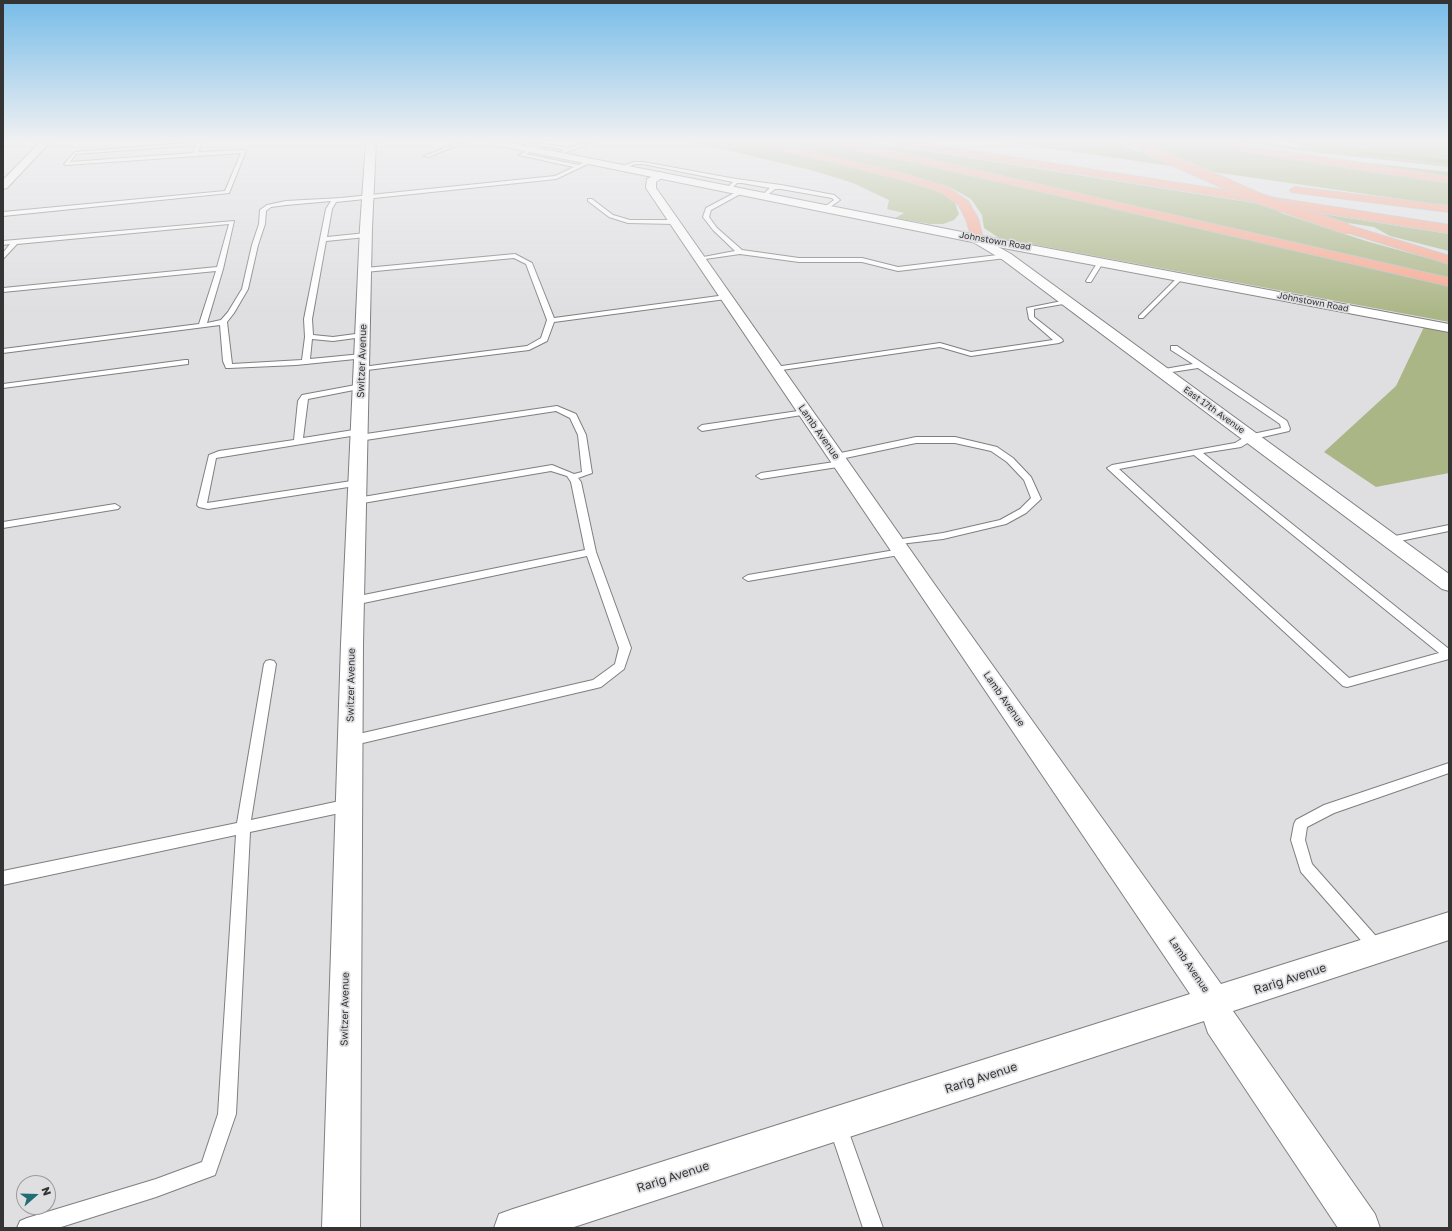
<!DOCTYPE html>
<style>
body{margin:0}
#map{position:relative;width:1452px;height:1231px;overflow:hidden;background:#dfdfe2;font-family:"Golos Text",sans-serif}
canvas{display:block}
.frame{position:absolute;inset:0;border:4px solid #343435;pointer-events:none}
.north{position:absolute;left:16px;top:1175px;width:40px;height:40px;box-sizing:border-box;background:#dfdfe2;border:1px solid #9b9b9d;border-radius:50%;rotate:70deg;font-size:11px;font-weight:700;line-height:16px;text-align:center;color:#343435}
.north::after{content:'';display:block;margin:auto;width:14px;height:18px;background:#226d73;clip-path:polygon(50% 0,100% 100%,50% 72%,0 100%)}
</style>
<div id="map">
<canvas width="1452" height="1231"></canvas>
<div class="frame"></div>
<div class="north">N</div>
</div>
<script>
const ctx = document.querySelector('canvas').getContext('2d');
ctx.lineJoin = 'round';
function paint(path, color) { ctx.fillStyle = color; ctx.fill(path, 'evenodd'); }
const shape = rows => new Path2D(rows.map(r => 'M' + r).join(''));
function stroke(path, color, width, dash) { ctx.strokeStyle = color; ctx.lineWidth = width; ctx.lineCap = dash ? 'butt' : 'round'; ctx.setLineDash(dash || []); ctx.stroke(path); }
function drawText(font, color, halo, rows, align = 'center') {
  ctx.font = font + ' "Golos Text",sans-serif'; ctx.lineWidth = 3.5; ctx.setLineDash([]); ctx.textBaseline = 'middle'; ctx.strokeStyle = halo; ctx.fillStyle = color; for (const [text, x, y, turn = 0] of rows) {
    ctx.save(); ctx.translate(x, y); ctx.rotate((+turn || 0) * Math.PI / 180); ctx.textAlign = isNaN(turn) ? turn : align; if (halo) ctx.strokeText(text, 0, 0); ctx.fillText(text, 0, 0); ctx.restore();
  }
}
paint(shape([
 [692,142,748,142,924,185,947,196,955,203,959,214,954,220,943,224,930,224,895,218,904,213,887,209,889,200,853,183,811,170],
 [772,142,817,142,936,166,1449,286,1449,322,999,238,984,228,982,215,971,199,951,188,915,177],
 [841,142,870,142,1449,234,1449,251,1390,236,1374,227,1278,212,1366,241,1449,264,1449,279],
 [1004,142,1118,142,1137,151,1171,155,1142,142,1199,142,1449,182,1449,206],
 [1234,142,1264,142,1298,147,1304,146,1287,142,1449,142,1449,159,1359,150,1356,151,1364,155,1449,164,1449,167,1294,150],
 [1333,159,1449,172,1449,177],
 [1424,327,1449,332,1449,473,1376,487,1324,452,1396,386]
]), '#abb686');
paint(shape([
 [1359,150,1449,159,1449,164,1364,155,1358,153,1356,151]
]), '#99a760');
const service = shape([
 [199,142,201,143,198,152,244,150,246,151,229,193,3,216,3,212,225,191,241,153,66,165,64,164,75,152,199,142],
 [196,145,193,153,70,162,76,154,196,145],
 [461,142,466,142,428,157,424,156,461,142],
 [526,142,533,142,569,148,587,142,592,142,564,153,562,152,564,150,526,142],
 [532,148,534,150,526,154,578,165,590,160,594,161,556,179,336,202,332,209,327,237,366,233,369,235,366,237,326,241,312,319,313,335,333,337,363,333,367,335,363,337,333,341,312,339,310,359,362,354,366,356,365,358,296,365,229,368,226,368,223,361,220,325,3,353,3,349,199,324,216,271,3,292,3,288,217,267,229,224,17,244,3,259,3,253,10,244,3,245,3,241,234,221,223,269,207,323,221,320,228,312,242,289,252,245,259,224,260,210,267,205,286,201,341,198,555,176,574,167,519,155,532,148],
 [331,201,326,209,304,319,305,337,302,360,232,364,227,322,234,313,248,289,258,245,265,224,266,211,271,207,286,205,331,201],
 [634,162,643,162,736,179,781,185,834,195,840,200,826,210,823,208,834,200,832,198,781,189,775,189,764,198,761,196,770,188,742,183,737,183,732,188,729,186,733,182,643,164,635,164,623,169,620,167,634,162],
 [742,189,744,192,711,210,709,217,717,228,742,250,799,258,862,258,898,267,1006,254,1009,256,1006,258,898,271,862,262,799,262,740,254,698,260,698,258,735,251,713,230,703,217,706,208,742,189],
 [588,199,592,199,613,215,630,220,674,220,677,222,674,224,628,223,609,217,588,201,588,199],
 [515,254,532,263,554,318,726,295,729,297,726,299,554,322,547,341,529,350,359,371,359,367,362,367,527,346,541,338,547,320,526,264,514,258,365,272,362,270,365,268,515,254],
 [1099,260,1104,261,1091,282,1087,282,1086,281,1099,260],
 [1180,275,1185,276,1143,318,1139,318,1139,316,1180,275],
 [1067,300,1069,301,1069,303,1034,309,1034,317,1062,339,1063,341,1059,343,971,356,940,347,775,371,771,369,775,367,940,343,971,352,1053,340,1029,319,1027,308,1067,300],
 [1171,346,1177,346,1287,421,1290,429,1289,431,1254,439,1241,447,1203,453,1449,649,1449,659,1347,687,1343,686,1109,470,1107,468,1112,465,1235,443,1248,435,1281,428,1280,424,1198,368,1159,374,1159,370,1193,364,1171,350,1171,346],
 [1194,455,1439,653,1349,678,1119,469,1194,455],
 [185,360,188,360,188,364,3,388,3,384,185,360],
 [361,384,365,386,364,388,308,399,303,438,360,429,363,430,363,434,216,458,207,503,358,480,363,483,361,485,208,509,199,507,197,505,209,455,219,451,294,440,298,401,302,395,361,384],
 [557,406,576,414,586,435,592,473,578,478,581,482,596,552,631,648,624,669,601,687,597,688,350,746,346,745,344,741,346,737,350,736,593,680,615,664,619,648,587,556,354,605,349,601,354,597,585,550,571,482,567,476,551,471,357,504,352,501,357,498,552,465,574,474,582,472,578,435,570,418,556,411,359,441,355,438,359,435,557,406],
 [805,410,808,410,808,414,702,431,698,428,702,425,805,410],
 [916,437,955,437,997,447,1013,458,1031,477,1041,499,1026,513,1006,524,943,539,891,545,890,543,891,541,895,540,943,533,1000,520,1020,509,1031,498,1024,480,1007,462,991,451,955,443,916,443,836,460,832,457,836,454,916,437],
 [841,461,844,462,844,466,761,479,756,476,761,473,841,461],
 [115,504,120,507,118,509,3,528,3,522,115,504],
 [1449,525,1449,531,1390,543,1385,540,1390,537,1449,525],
 [901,549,905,550,906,552,905,554,748,581,743,578,748,575,901,549],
 [270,660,274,661,276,664,251,820,349,799,354,801,356,805,354,809,349,811,250,832,236,1114,215,1175,156,1197,58,1228,17,1228,20,1221,27,1218,156,1179,202,1162,218,1114,236,835,3,885,3,871,237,823,264,664,266,661,270,660],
 [1449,763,1449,773,1334,813,1307,827,1305,840,1312,864,1383,944,1386,949,1383,954,1378,957,1373,954,1301,872,1291,840,1294,824,1296,820,1324,805,1449,763],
 [838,1118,844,1121,847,1127,883,1228,863,1228,829,1127,832,1121,838,1118]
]);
const minor = shape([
 [40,142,50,142,7,188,3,189,3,180,40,142],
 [366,142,376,142,372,228,363,644,360,1228,322,1228,341,644,360,228,366,142],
 [661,172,666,175,656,182,656,188,935,585,1221,984,1449,912,1449,940,1233,1011,1375,1214,1380,1228,1338,1228,1208,1033,1204,1021,571,1228,494,1228,499,1214,513,1209,1190,994,646,188,647,179,661,172],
 [977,235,1011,254,1449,574,1449,591,1442,589,1003,260,973,242,971,239,977,235]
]);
const secondary = shape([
 [3,142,20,142,15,145,3,146,3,142],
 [491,142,507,142,977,235,1449,324,1449,332,977,243,495,145,491,142]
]);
const motorway = shape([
 [757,142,772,142,908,175,947,187,968,201,978,219,983,239,977,243,973,242,966,219,959,205,939,191,900,179,759,144,757,142],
 [825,142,842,142,914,156,1449,278,1449,286,914,162,830,145,825,142],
 [894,142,914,142,1449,225,1449,233,899,145,894,142],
 [1127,142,1138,142,1152,149,1150,151,1144,151,1128,144,1127,142],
 [1206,142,1224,142,1449,177,1449,183,1277,157,1211,145,1206,142],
 [1295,187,1449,206,1449,212,1291,192,1290,190,1295,187],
 [1347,225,1449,256,1449,264,1343,231,1341,229,1347,225]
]);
stroke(service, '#7f7f81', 2);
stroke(minor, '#7f7f81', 2);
stroke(secondary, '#7f7f81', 2);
stroke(motorway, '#bebebe', 2);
paint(service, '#fff');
paint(minor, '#fff');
paint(secondary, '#fff');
paint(motorway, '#f9a890');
const motorwayBridge = shape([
 [1147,149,1258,198,1347,229]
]);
stroke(motorwayBridge, '#bebebe', 12, []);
stroke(motorwayBridge, '#f9a890', 10);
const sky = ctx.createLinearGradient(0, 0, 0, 314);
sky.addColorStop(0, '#77bce8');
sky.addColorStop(0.45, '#f1f1f2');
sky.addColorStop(1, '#f1f1f200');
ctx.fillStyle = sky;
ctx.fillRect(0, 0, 1452, 314);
drawText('9px', '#343435', '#dfdfe2', [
 ["Johnstown Road",995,241,10],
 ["Johnstown Road",1313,302,11],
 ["East 17th Avenue",1214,410,36]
]);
drawText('10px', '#343435', '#dfdfe2', [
 ["Switzer Avenue",362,361,-88],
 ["Lamb Avenue",819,432,55],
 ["Switzer Avenue",351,685,-89],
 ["Lamb Avenue",1004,699,55],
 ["Lamb Avenue",1189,965,56],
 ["Switzer Avenue",345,1009,-89]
]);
drawText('12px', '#343435', '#dfdfe2', [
 ["Rarig Avenue",1290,979,-18],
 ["Rarig Avenue",981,1078,-18],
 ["Rarig Avenue",673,1177,-18]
]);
</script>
